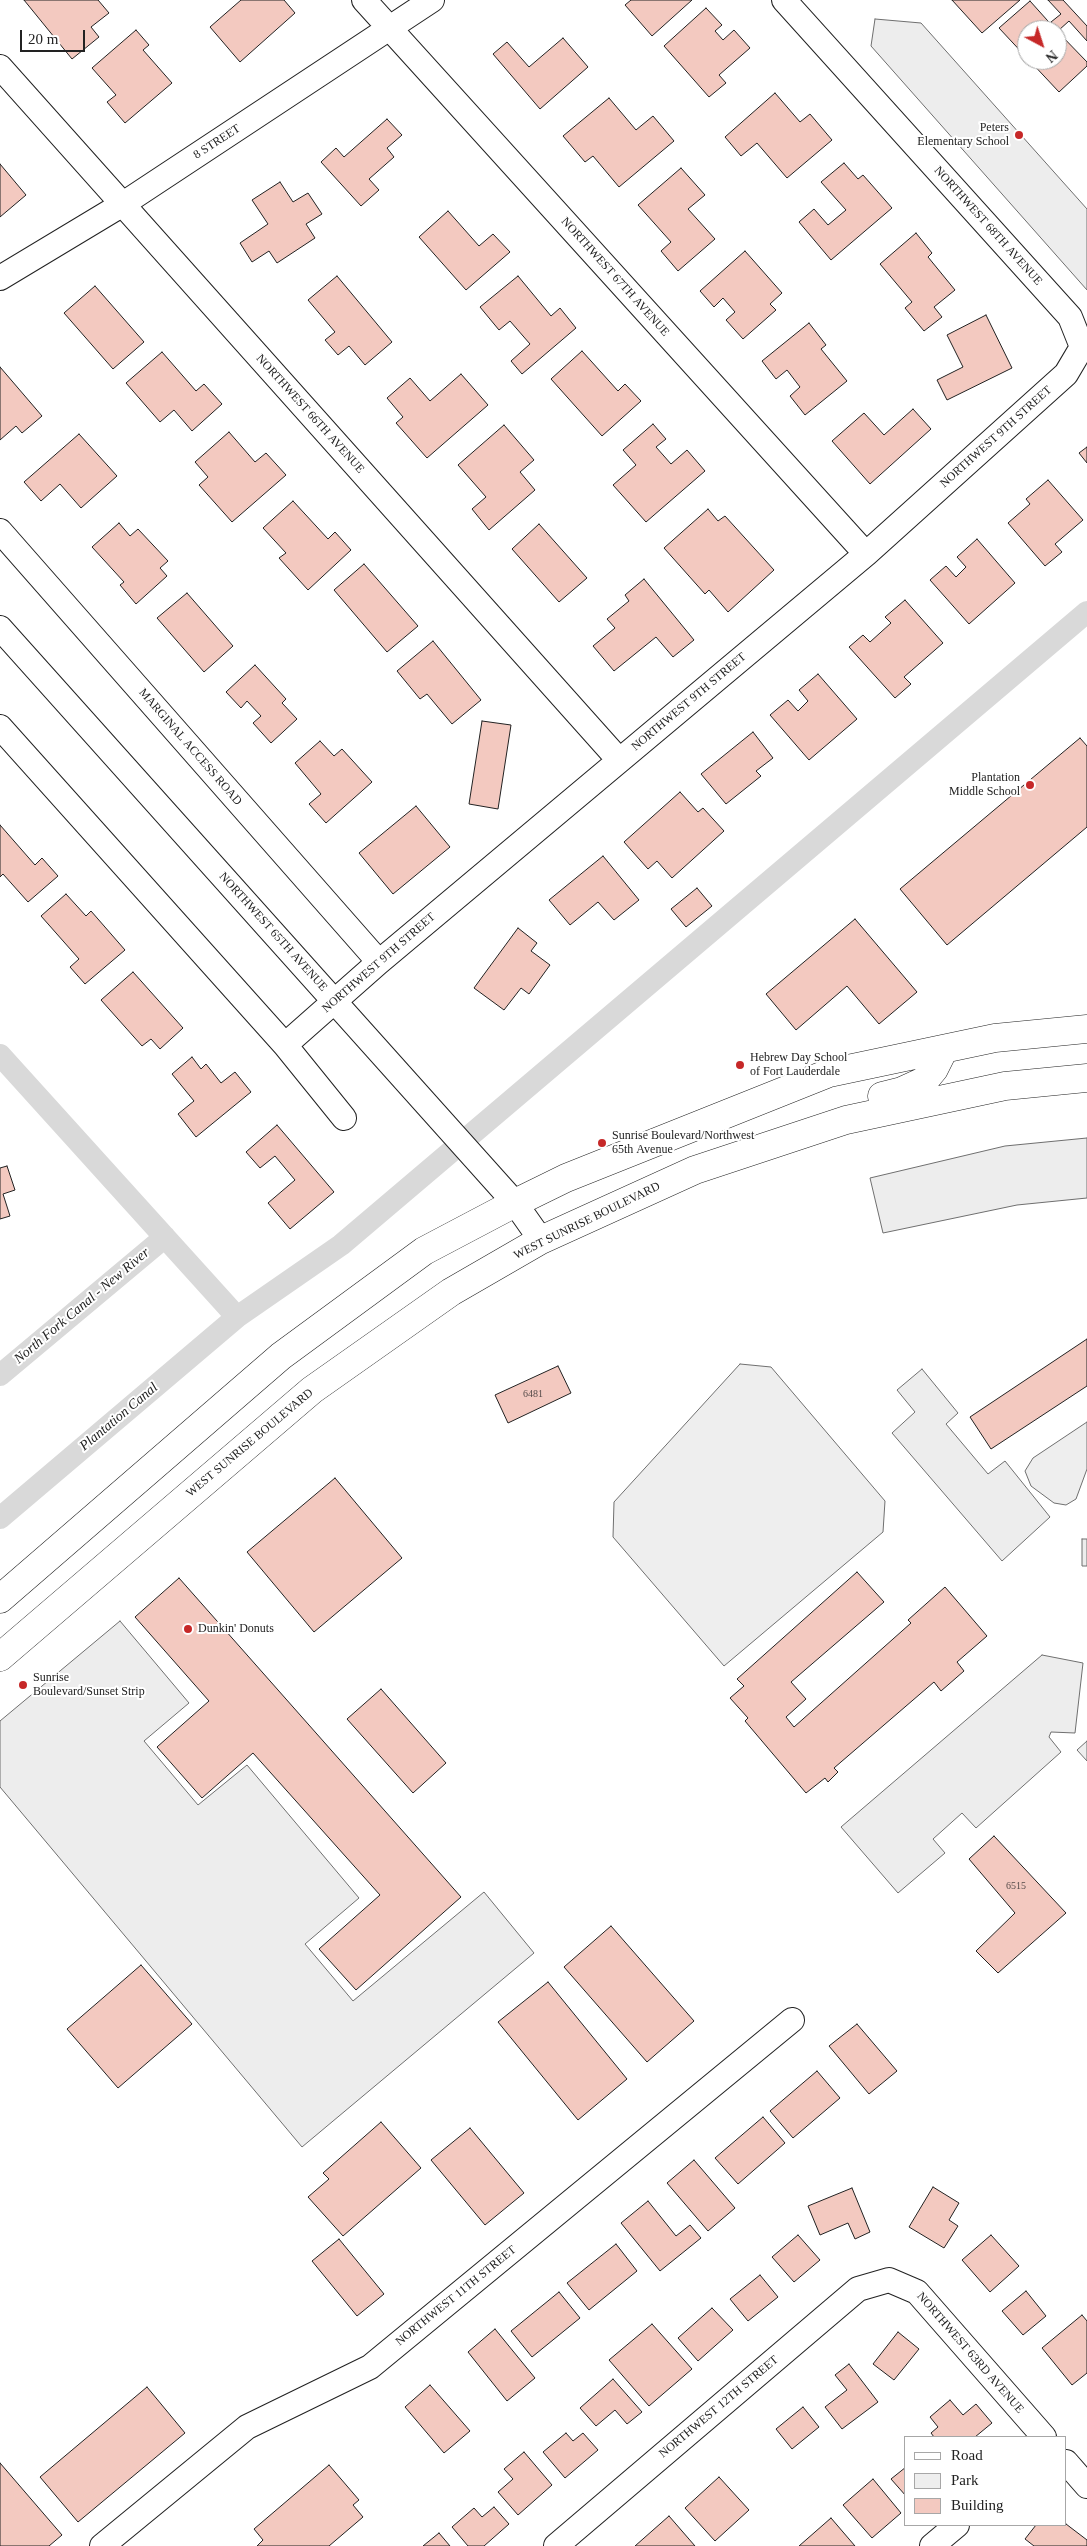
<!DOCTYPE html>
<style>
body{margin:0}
#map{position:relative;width:1087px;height:2546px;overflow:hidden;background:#fff;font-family:"Times New Roman",serif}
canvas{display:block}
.legend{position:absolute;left:904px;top:2436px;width:162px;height:90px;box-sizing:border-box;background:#fff;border:1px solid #a7a7a7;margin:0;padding:6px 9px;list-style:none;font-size:15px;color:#222}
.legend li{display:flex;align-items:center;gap:10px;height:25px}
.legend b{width:25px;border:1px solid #a7a7a7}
.north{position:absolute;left:1017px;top:20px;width:50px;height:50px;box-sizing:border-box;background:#fff;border:1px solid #a7a7a7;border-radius:50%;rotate:140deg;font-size:14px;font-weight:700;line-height:20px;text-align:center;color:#222}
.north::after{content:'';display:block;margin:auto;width:18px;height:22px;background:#c62828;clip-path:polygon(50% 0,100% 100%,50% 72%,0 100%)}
.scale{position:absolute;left:20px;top:30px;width:65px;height:22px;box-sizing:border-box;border:2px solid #222;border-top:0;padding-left:6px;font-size:15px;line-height:18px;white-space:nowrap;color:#222;-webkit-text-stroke:4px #fff;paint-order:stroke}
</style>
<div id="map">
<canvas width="1087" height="2546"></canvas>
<ul class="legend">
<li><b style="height:6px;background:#fff"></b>Road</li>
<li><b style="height:14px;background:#eee"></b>Park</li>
<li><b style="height:14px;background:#f3c9c0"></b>Building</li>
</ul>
<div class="north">N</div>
<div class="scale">20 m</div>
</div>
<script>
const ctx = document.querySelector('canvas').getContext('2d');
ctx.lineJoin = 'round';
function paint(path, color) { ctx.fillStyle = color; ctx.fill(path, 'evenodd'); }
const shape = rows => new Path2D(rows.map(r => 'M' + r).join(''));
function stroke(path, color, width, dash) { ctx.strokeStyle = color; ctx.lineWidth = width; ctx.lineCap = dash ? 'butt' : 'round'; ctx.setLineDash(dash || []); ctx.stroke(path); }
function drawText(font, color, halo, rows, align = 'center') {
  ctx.font = font + ' "Times New Roman",serif'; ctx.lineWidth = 4; ctx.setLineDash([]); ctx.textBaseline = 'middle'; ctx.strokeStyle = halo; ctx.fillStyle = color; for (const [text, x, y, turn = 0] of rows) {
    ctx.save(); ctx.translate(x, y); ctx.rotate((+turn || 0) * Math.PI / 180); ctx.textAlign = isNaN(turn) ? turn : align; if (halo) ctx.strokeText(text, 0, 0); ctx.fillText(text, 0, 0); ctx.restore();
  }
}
const green = shape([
 [740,1364,771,1367,885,1501,883,1532,724,1666,613,1537,614,1502,740,1364],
 [1087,1422,1087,1469,1076,1499,1066,1505,1054,1503,1031,1486,1025,1471,1033,1458,1087,1422],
 [1087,1741,1087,1761,1077,1750,1087,1741]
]);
paint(green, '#eee');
stroke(green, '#6f6f6f', 1);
const parking = shape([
 [875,19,921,23,1087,209,1087,290,871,46,875,19],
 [1087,1138,1087,1198,1017,1205,883,1233,870,1178,1005,1146,1087,1138],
 [922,1369,958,1413,946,1424,988,1474,1005,1461,1050,1517,1002,1561,892,1433,915,1412,897,1390,922,1369],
 [1082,1539,1087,1539,1087,1566,1082,1566,1082,1539],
 [120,1621,189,1703,144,1741,198,1805,247,1765,359,1898,305,1944,353,2001,484,1892,534,1953,302,2147,0,1787,0,1721,120,1621],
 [1042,1655,1083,1663,1075,1733,1051,1732,1049,1737,1061,1752,976,1828,962,1813,933,1839,945,1853,898,1893,841,1827,1042,1655]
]);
paint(parking, '#ededed');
stroke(parking, '#6f6f6f', 1);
stroke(shape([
 [0,1055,237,1317],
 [0,1375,165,1237],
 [0,1518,237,1317,341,1245,1087,612]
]), '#d9d9d9', 22);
const building = shape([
 [24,0,98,0,109,13,91,27,99,37,72,59,24,0],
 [241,0,284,0,295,13,240,62,210,27,241,0],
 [631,0,692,0,652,36,625,5,631,0],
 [952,0,1020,0,982,33,952,0],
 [1048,0,1063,0,1087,26,1087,41,1069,21,1059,30,1051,22,1061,14,1048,0],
 [1030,1,1056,30,1027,30,1027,58,999,28,1030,1],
 [706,8,722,25,715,31,723,40,734,30,750,48,719,75,726,83,709,97,664,46,706,8],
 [136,30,149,45,143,50,172,83,125,123,107,102,116,95,92,68,136,30],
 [1057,31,1087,62,1087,66,1059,92,1029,60,1057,60,1057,31],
 [563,38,588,67,540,109,493,54,507,42,529,67,563,38],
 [775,93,800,122,810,114,832,140,787,178,757,143,741,156,725,137,775,93],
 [609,98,636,130,653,116,674,141,619,187,593,156,585,162,563,136,609,98],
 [387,119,402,135,387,148,394,157,369,179,379,190,361,206,321,162,336,148,344,157,387,119],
 [844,163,858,179,863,175,892,208,831,260,799,222,814,209,828,225,846,210,821,182,844,163],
 [0,164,26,195,0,217,0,164],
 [681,168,705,195,688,209,715,239,678,271,661,251,671,242,638,205,681,168],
 [280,182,293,202,308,193,322,214,306,224,315,238,277,263,269,251,252,262,240,243,268,224,252,200,280,182],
 [448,211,479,246,493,234,510,252,466,290,419,237,448,211],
 [916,233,932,253,928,257,955,290,934,307,942,317,924,331,905,308,912,302,880,264,916,233],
 [745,251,782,293,770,304,776,310,743,339,726,320,735,312,723,298,714,307,700,291,745,251],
 [337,276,392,342,365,365,349,346,338,355,325,340,335,332,308,300,337,276],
 [518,276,551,316,560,308,576,328,522,374,511,361,530,344,510,321,499,330,480,307,518,276],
 [95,286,144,342,113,369,64,313,95,286],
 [986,315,1012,368,947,400,937,380,963,367,947,335,986,315],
 [809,323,826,345,821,349,847,381,805,415,790,396,800,387,787,370,776,379,762,361,809,323],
 [582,351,618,391,625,384,641,401,602,436,551,379,582,351],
 [162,352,196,391,204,384,222,404,192,431,174,410,160,422,126,383,162,352],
 [0,367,42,416,22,433,16,426,0,440,0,367],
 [461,374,488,405,427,458,396,423,403,417,387,398,410,378,430,401,461,374],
 [913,409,931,429,870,484,832,441,864,413,884,435,913,409],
 [653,424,666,439,656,447,671,464,687,450,705,471,646,522,613,485,636,465,623,450,653,424],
 [504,425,534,460,520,472,535,490,489,530,472,509,486,497,458,465,504,425],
 [229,432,255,462,266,453,286,475,232,522,199,485,208,477,195,462,229,432],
 [79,434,117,476,81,508,60,484,41,501,24,482,79,434],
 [1087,447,1087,463,1079,453,1087,447],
 [1048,480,1083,520,1055,544,1062,552,1045,566,1008,523,1030,504,1026,499,1048,480],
 [293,501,328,539,335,532,351,550,308,590,279,558,286,553,263,528,293,501],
 [708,509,718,521,725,516,774,570,728,612,709,590,705,594,664,548,708,509],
 [119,523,130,536,138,529,168,561,160,568,167,576,136,604,120,585,124,582,92,547,119,523],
 [539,524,587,578,559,602,512,549,539,524],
 [977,539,1015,583,969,624,930,580,946,566,956,577,966,567,957,557,977,539],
 [364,564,418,626,387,652,334,590,364,564],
 [644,579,694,640,673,657,656,637,614,671,593,646,615,628,607,619,629,601,625,595,644,579],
 [187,593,233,646,204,672,157,618,187,593],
 [905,600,943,643,904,677,911,684,895,698,849,647,863,635,870,642,891,623,885,617,905,600],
 [433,641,481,700,452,724,427,694,420,699,397,671,433,641],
 [255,665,286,699,282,703,297,719,271,743,253,723,261,716,247,701,241,708,226,692,255,665],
 [818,674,857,719,809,760,770,715,788,700,798,711,808,701,799,690,818,674],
 [482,721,511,725,498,809,469,804,482,721],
 [753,732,773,758,756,771,761,776,726,804,701,774,753,732],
 [1080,738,1087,746,1087,827,947,945,900,889,1080,738],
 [320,741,334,756,342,749,372,782,326,823,309,804,321,794,295,763,320,741],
 [680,792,698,812,703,808,724,831,672,878,657,861,648,869,624,842,680,792],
 [416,806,450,847,393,894,359,853,416,806],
 [0,825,35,865,42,858,58,876,28,902,3,874,0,877,0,825],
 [603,856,639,900,614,920,598,902,570,925,549,900,603,856],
 [697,888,712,906,686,927,671,909,697,888],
 [66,894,86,916,91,911,125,950,85,984,70,967,79,959,41,916,66,894],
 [855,919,917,992,879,1024,847,986,796,1030,766,994,855,919],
 [518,928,537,943,531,951,550,965,529,994,521,988,504,1010,474,988,518,928],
 [133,972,183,1028,160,1049,151,1039,142,1046,101,1000,133,972],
 [192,1057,201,1069,206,1064,221,1083,235,1072,251,1092,196,1137,178,1114,194,1101,172,1074,192,1057],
 [277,1125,334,1192,290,1229,268,1203,295,1180,275,1156,260,1168,246,1152,277,1125],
 [7,1166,15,1190,3,1194,10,1216,0,1219,0,1168,7,1166],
 [1087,1339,1087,1386,991,1449,970,1417,1087,1339],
 [558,1366,571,1393,508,1423,495,1395,558,1366],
 [335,1478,402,1558,314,1632,247,1552,335,1478],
 [857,1572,884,1602,791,1682,806,1699,786,1717,794,1727,911,1623,908,1620,945,1587,987,1636,957,1662,964,1671,941,1691,934,1682,834,1768,838,1772,828,1782,825,1778,806,1793,745,1721,748,1718,730,1698,744,1686,737,1679,857,1572],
 [179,1578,461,1897,356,1990,319,1949,380,1895,253,1753,202,1798,157,1747,209,1701,135,1617,179,1578],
 [381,1689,446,1763,413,1793,347,1719,381,1689],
 [994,1836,1066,1913,998,1973,976,1951,1015,1913,969,1859,994,1836],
 [611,1926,694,2021,647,2062,564,1967,611,1926],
 [141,1965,192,2024,118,2088,67,2029,141,1965],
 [548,1982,627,2079,578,2120,498,2022,548,1982],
 [857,2024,897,2071,869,2094,829,2046,857,2024],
 [817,2071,840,2098,793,2138,770,2111,817,2071],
 [763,2117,785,2143,738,2184,715,2158,763,2117],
 [381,2122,421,2168,343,2236,308,2197,329,2179,323,2173,381,2122],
 [470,2128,524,2193,485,2225,431,2160,470,2128],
 [694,2160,735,2208,708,2231,667,2183,694,2160],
 [933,2187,959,2203,949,2220,958,2226,944,2248,909,2227,933,2187],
 [852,2188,870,2232,855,2239,848,2223,820,2235,808,2206,852,2188],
 [648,2201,676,2236,690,2225,701,2238,660,2271,621,2223,648,2201],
 [798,2235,820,2260,794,2282,772,2257,798,2235],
 [991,2235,1019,2266,990,2292,962,2260,991,2235],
 [339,2239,384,2294,357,2316,312,2261,339,2239],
 [616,2244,637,2271,589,2310,567,2283,616,2244],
 [760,2275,778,2297,748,2321,730,2299,760,2275],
 [1026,2291,1046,2316,1023,2335,1002,2311,1026,2291],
 [559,2292,580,2318,532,2357,511,2331,559,2292],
 [712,2308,733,2330,698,2361,678,2338,712,2308],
 [1082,2315,1087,2321,1087,2373,1072,2385,1042,2348,1082,2315],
 [652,2324,692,2369,649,2406,609,2360,652,2324],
 [495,2329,535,2378,507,2401,468,2352,495,2329],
 [898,2332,919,2349,894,2380,873,2364,898,2332],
 [849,2364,878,2402,842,2429,825,2407,847,2390,835,2375,849,2364],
 [613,2379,642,2412,627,2424,615,2410,596,2426,580,2408,613,2379],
 [430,2385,470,2431,444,2453,405,2407,430,2385],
 [147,2387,185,2433,78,2522,40,2477,147,2387],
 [950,2400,963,2415,976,2404,992,2423,975,2437,934,2437,931,2433,938,2427,930,2417,950,2400],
 [803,2407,819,2427,792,2449,776,2429,803,2407],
 [566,2433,573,2441,583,2433,598,2450,565,2478,543,2452,566,2433],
 [524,2452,552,2485,518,2515,498,2492,513,2479,504,2469,524,2452],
 [0,2463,62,2535,49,2546,0,2546,0,2463],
 [329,2465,359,2500,353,2505,363,2517,329,2546,257,2546,263,2540,254,2529,329,2465],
 [906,2467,906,2496,891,2479,906,2467],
 [719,2477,749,2510,715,2541,685,2508,719,2477],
 [873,2479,901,2513,872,2538,843,2505,873,2479],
 [494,2507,509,2524,484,2546,468,2546,452,2527,474,2508,482,2517,494,2507],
 [669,2516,695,2546,635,2546,669,2516],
 [831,2518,855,2546,799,2546,831,2518],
 [1066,2524,1087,2540,1087,2546,1034,2546,1025,2539,1036,2525,1066,2524],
 [439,2533,450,2546,423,2546,439,2533]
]);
paint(building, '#f3c9c0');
stroke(building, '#222', 1);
const minor = shape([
 [364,0,866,554],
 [0,67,619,760],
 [0,278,123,204,432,0],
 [0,531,379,962],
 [0,628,515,1203,541,1240],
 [0,727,285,1045,344,1118],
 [285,1045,379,962,866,554,1066,374,1082,347,1070,317,784,0],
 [1066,2462,1087,2486],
 [102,2546,247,2427,370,2367,792,2020],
 [556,2546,858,2289,889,2280,917,2292,1044,2437],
 [932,2546,957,2525]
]);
const highway = shape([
 [882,1096,902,1091,924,1081,934,1069,944,1049],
 [0,1599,281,1356,424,1251,515,1203,566,1178,829,1073,995,1038,1087,1029],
 [0,1657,312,1390,451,1292,541,1240,695,1170,846,1120,1005,1086,1087,1078]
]);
stroke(minor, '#222', 26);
stroke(highway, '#222', 29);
stroke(minor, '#fff', 24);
stroke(highway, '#fff', 28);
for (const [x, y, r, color] of [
 [1019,135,5,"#c62828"],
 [1030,785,5,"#c62828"],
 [740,1065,5,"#c62828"],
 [602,1143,5,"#c62828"],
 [188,1629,5,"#c62828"],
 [23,1685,5,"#c62828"]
]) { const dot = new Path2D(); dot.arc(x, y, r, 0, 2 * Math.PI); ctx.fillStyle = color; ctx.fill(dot); stroke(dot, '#fff', 2); }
drawText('10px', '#564c4a', null, [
 ["6481",533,1394],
 ["6515",1016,1886]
]);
drawText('12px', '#222', '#fff', [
 ["Peters",1009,128,"right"],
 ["Elementary School",1009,142,"right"],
 ["Plantation",1020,778,"right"],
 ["Middle School",1020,792,"right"],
 ["Hebrew Day School",750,1058],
 ["of Fort Lauderdale",750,1072],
 ["Sunrise Boulevard/Northwest",612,1136],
 ["65th Avenue",612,1150],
 ["Dunkin' Donuts",198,1629],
 ["Sunrise",33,1678],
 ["Boulevard/Sunset Strip",33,1692]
], 'left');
drawText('12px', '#222', '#fff', [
 ["8 STREET",217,142,-33],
 ["NORTHWEST 68TH AVENUE",988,226,48],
 ["NORTHWEST 67TH AVENUE",615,277,48],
 ["NORTHWEST 66TH AVENUE",310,414,48],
 ["NORTHWEST 9TH STREET",996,437,-42],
 ["NORTHWEST 9TH STREET",689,702,-40],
 ["MARGINAL ACCESS ROAD",190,747,49],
 ["NORTHWEST 65TH AVENUE",273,932,48],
 ["NORTHWEST 9TH STREET",379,963,-41],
 ["WEST SUNRISE BOULEVARD",587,1221,-26],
 ["WEST SUNRISE BOULEVARD",250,1443,-40],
 ["NORTHWEST 11TH STREET",456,2296,-39],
 ["NORTHWEST 63RD AVENUE",970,2353,49],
 ["NORTHWEST 12TH STREET",719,2407,-40]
]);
drawText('italic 14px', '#222', '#fff', [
 ["North Fork Canal - New River",82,1306,-40],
 ["Plantation Canal",119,1417,-40]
]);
</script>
